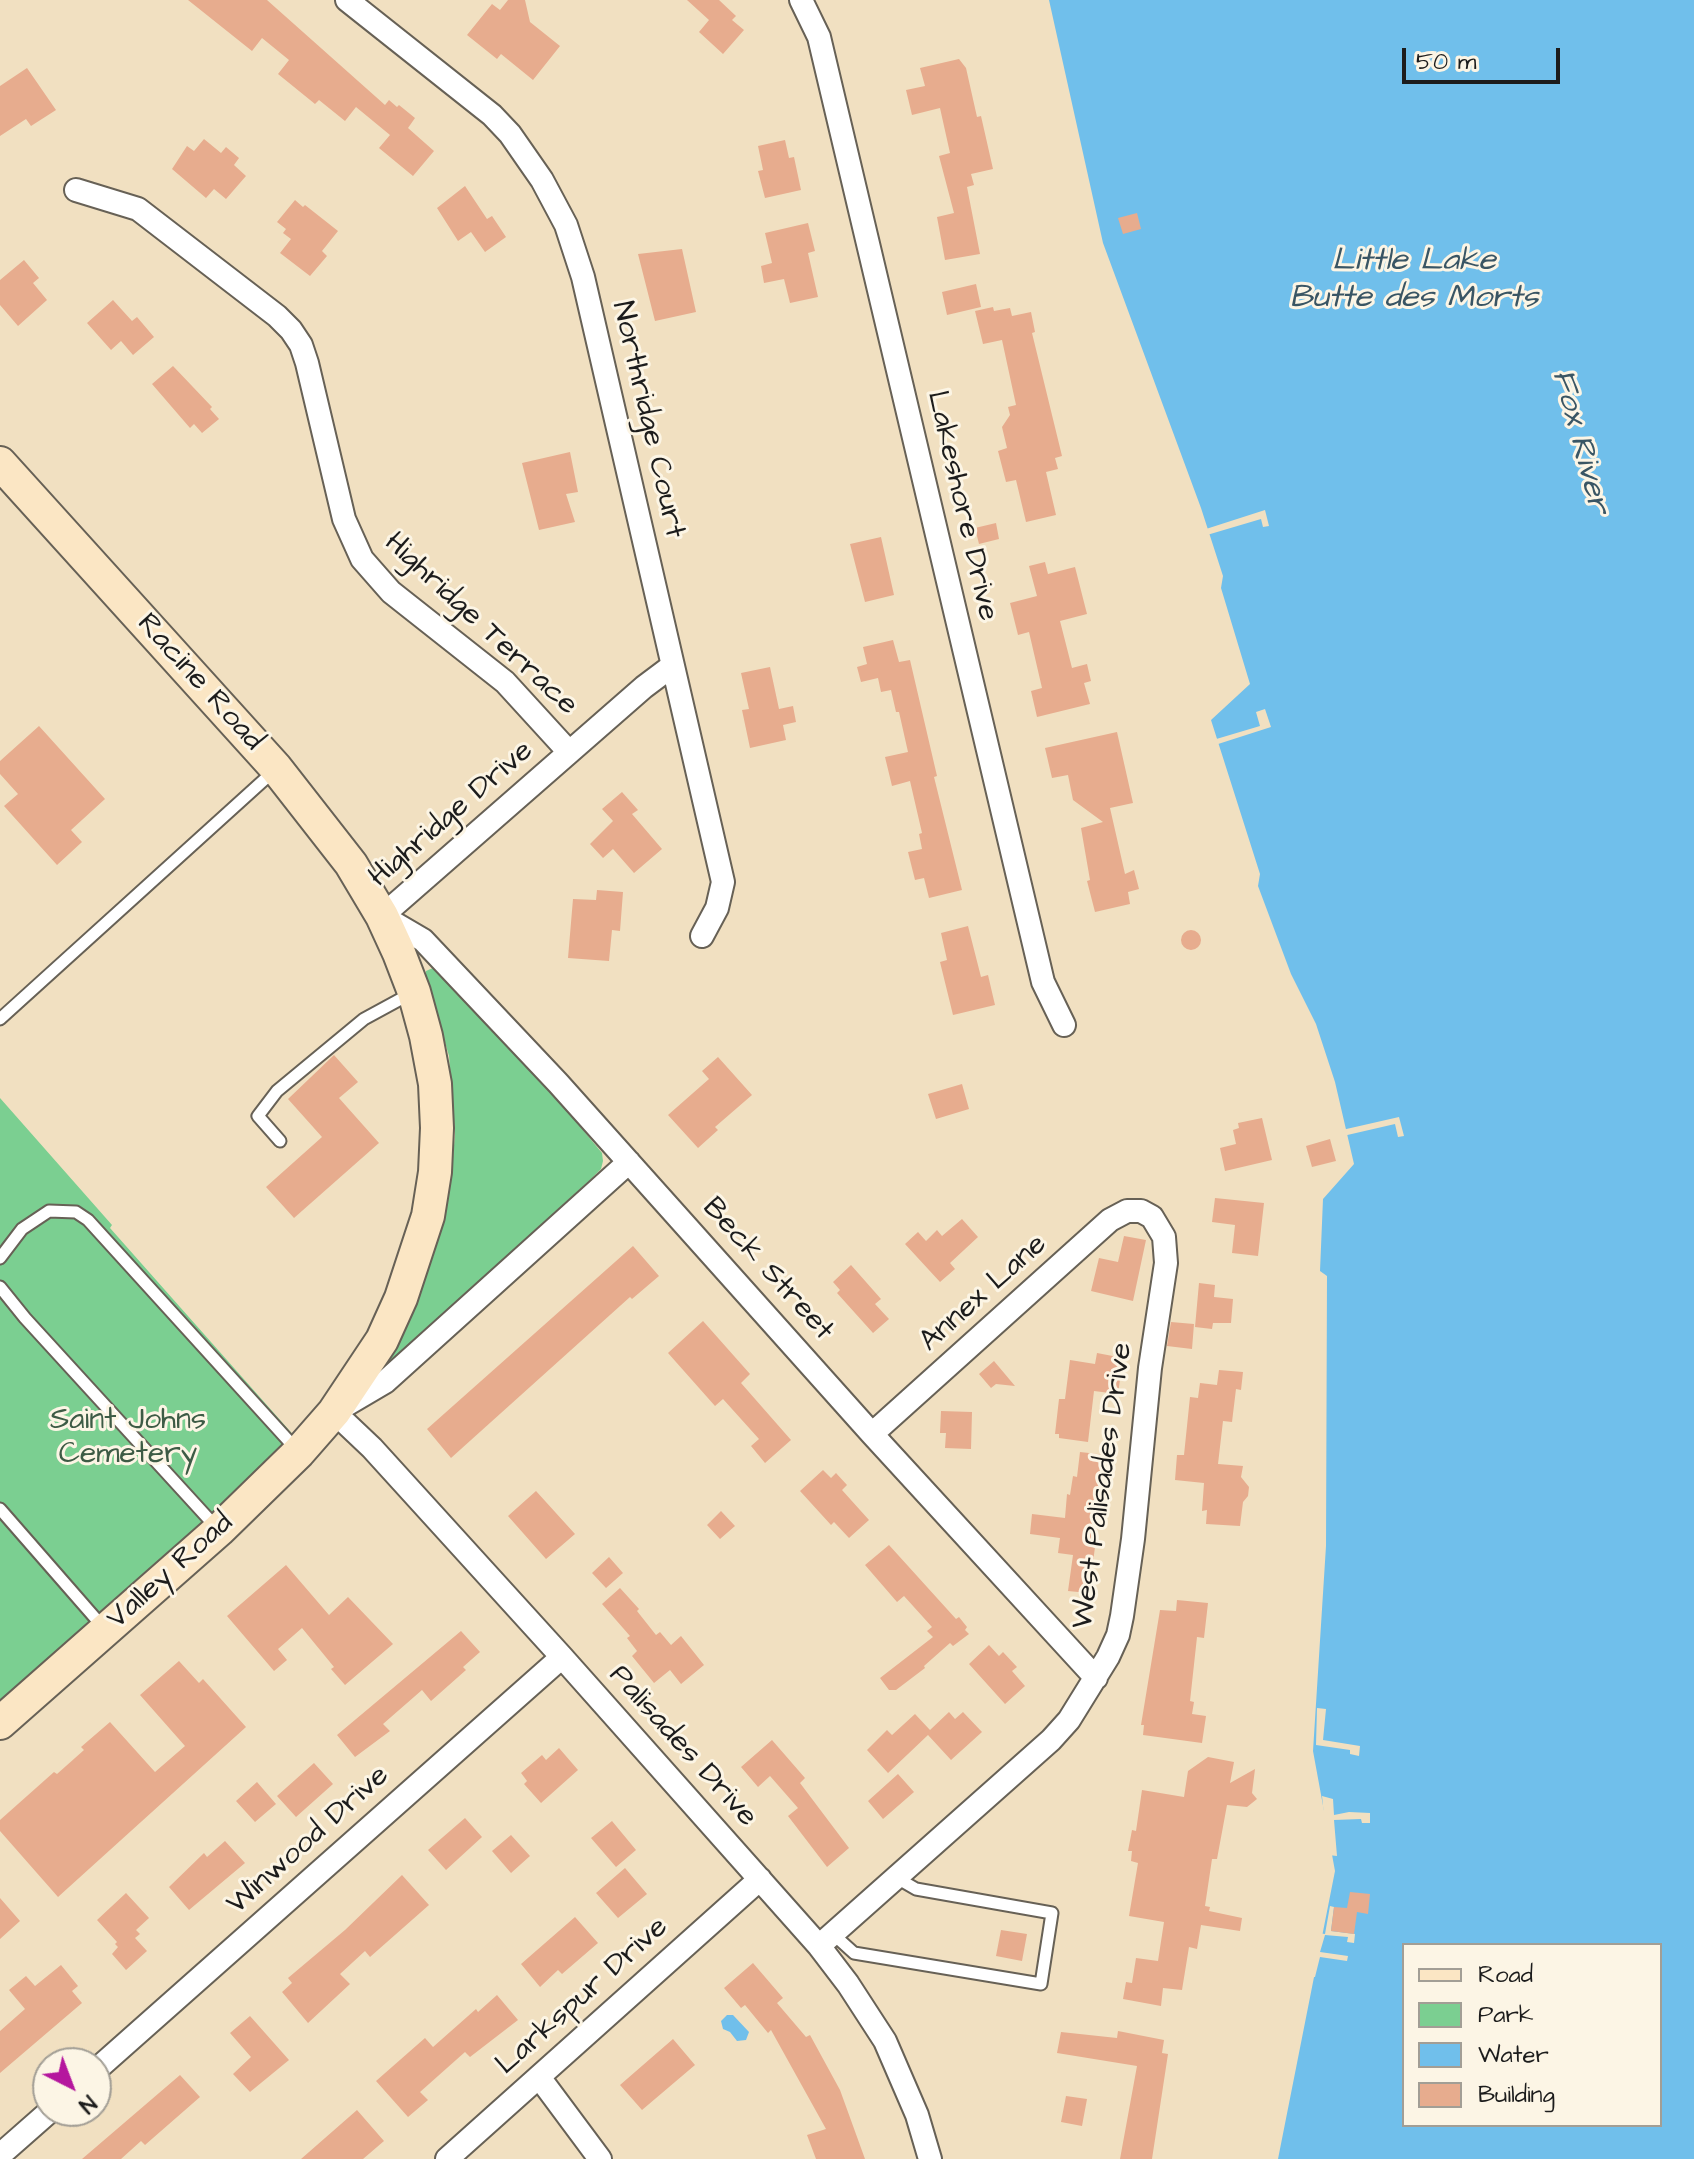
<!DOCTYPE html>
<style>
body{margin:0}
#map{position:relative;width:1694px;height:2159px;overflow:hidden;background:#f1e0c1;font-family:"Architects Daughter",sans-serif}
canvas{display:block}
.legend{position:absolute;left:1402px;top:1943px;width:260px;height:184px;box-sizing:border-box;background:#fcf5e5;border:2px solid #a29e95;margin:0;padding:10px 14px;list-style:none;font-size:24px;color:#1c1c1c}
.legend li{display:flex;align-items:center;gap:16px;height:40px}
.legend b{width:40px;border:2px solid #a29e95}
.north{position:absolute;left:32px;top:2047px;width:80px;height:80px;box-sizing:border-box;background:#fcf5e5;border:2px solid #a29e95;border-radius:50%;rotate:138deg;font-size:22px;font-weight:700;line-height:32px;text-align:center;color:#1c1c1c}
.north::after{content:'';display:block;margin:auto;width:28px;height:36px;background:#b5179e;clip-path:polygon(50% 0,100% 100%,50% 72%,0 100%)}
.scale{position:absolute;left:1402px;top:48px;width:158px;height:36px;box-sizing:border-box;border:4px solid #1c1c1c;border-top:0;padding-left:10px;font-size:24px;line-height:28px;white-space:nowrap;color:#1c1c1c;-webkit-text-stroke:6px #fcf5e5;paint-order:stroke}
</style>
<div id="map">
<canvas width="1694" height="2159"></canvas>
<ul class="legend">
<li><b style="height:10px;background:#fbe6c4"></b>Road</li>
<li><b style="height:22px;background:#7bcf91"></b>Park</li>
<li><b style="height:22px;background:#70bfeb"></b>Water</li>
<li><b style="height:22px;background:#e7ac8e"></b>Building</li>
</ul>
<div class="north">N</div>
<div class="scale">50 m</div>
</div>
<script>
const ctx = document.querySelector('canvas').getContext('2d');
ctx.lineJoin = 'round';
function paint(path, color) { ctx.fillStyle = color; ctx.fill(path, 'evenodd'); }
const shape = rows => new Path2D(rows.map(r => 'M' + r).join(''));
function stroke(path, color, width, dash) { ctx.strokeStyle = color; ctx.lineWidth = width; ctx.lineCap = dash ? 'butt' : 'round'; ctx.setLineDash(dash || []); ctx.stroke(path); }
function drawText(font, color, halo, rows, align = 'center') {
  ctx.font = font + ' "Architects Daughter",sans-serif'; ctx.lineWidth = 6; ctx.setLineDash([]); ctx.textBaseline = 'middle'; ctx.strokeStyle = halo; ctx.fillStyle = color; for (const [text, x, y, turn = 0] of rows) {
    ctx.save(); ctx.translate(x, y); ctx.rotate((+turn || 0) * Math.PI / 180); ctx.textAlign = isNaN(turn) ? turn : align; if (halo) ctx.strokeText(text, 0, 0); ctx.fillText(text, 0, 0); ctx.restore();
  }
}
paint(shape([
 [435,967,569,1113,602,1153,603,1161,601,1169,591,1179,415,1340,407,1353,387,1368,386,1363,412,1312,433,1257,447,1204,452,1168,455,1134,449,1056,426,978,426,971],
 [0,1098,112,1225,110,1228,304,1447,0,1702]
]), '#7bcf91');
paint(shape([
 [1049,0,1694,0,1694,2159,1278,2159,1335,1871,1313,1751,1326,1546,1327,1276,1320,1271,1323,1199,1354,1164,1335,1082,1316,1024,1291,974,1258,886,1260,874,1211,720,1250,684,1221,588,1223,576,1201,508,1103,243],
 [1404,1945,1660,1945,1660,2125,1404,2125],
 [727,2015,733,2015,749,2032,746,2040,737,2041,730,2032,723,2029,721,2021]
]), '#70bfeb');
paint(shape([
 [1265,510,1269,526,1263,527,1261,519,1207,535,1206,529],
 [1265,709,1271,727,1215,745,1213,740,1260,726,1256,712],
 [1399,1117,1404,1136,1398,1137,1395,1124,1343,1136,1342,1130],
 [1317,1708,1326,1709,1323,1740,1360,1746,1359,1756,1350,1754,1350,1750,1316,1745],
 [1322,1796,1333,1799,1334,1815,1349,1812,1370,1813,1370,1823,1362,1823,1361,1819,1334,1820,1337,1856,1328,1855],
 [1330,1906,1334,1907,1331,1931,1355,1934,1354,1943,1347,1942,1348,1937,1325,1935,1320,1952,1348,1956,1347,1961,1320,1957,1315,1977,1309,1977,1318,1933,1325,1934]
]), '#f1e0c1');
paint(shape([
 [188,0,267,0,385,105,389,100,397,107,399,105,415,118,408,128,434,151,413,176,379,148,390,135,356,107,345,121,319,100,315,104,278,74,289,60,262,38,252,51],
 [508,0,525,0,530,22,560,46,533,80,501,54,497,59,467,35,492,4,500,10],
 [687,0,719,0,736,16,732,20,744,30,723,54,699,32,709,20],
 [959,59,966,68,977,117,981,116,993,169,971,174,974,185,967,187,980,254,945,260,937,217,954,213,939,156,950,153,940,108,912,115,906,90,925,86,920,68],
 [27,68,56,110,31,126,26,119,0,136,0,86],
 [204,139,221,153,226,147,239,158,234,165,246,176,226,199,214,189,206,198,172,169,187,146,194,151],
 [785,140,789,158,794,157,801,190,765,198,758,171,763,170,758,146],
 [465,186,487,219,492,216,506,237,485,252,471,232,458,241,437,208],
 [295,200,303,207,305,205,338,231,322,251,327,256,310,276,280,253,291,239,283,233,286,229,277,222],
 [1137,213,1141,229,1123,234,1118,218],
 [808,223,815,251,808,253,818,297,790,303,784,279,764,283,761,266,772,263,765,233],
 [682,249,696,312,655,321,638,254],
 [24,260,39,278,33,283,47,300,18,326,0,305,0,280],
 [976,284,981,307,947,315,942,292],
 [113,300,132,321,137,317,154,337,133,355,121,341,111,350,87,323],
 [993,307,994,311,1010,308,1012,316,1031,312,1035,332,1032,333,1062,456,1055,458,1058,469,1046,472,1056,515,1026,522,1016,480,1006,482,998,451,1007,448,1002,427,1010,415,1008,407,1016,405,1002,340,983,344,975,311],
 [173,366,212,407,210,409,219,419,202,433,194,424,190,428,152,384],
 [570,452,578,492,566,494,575,522,539,530,522,463],
 [996,523,999,539,979,544,975,528],
 [881,537,894,595,865,602,850,544],
 [1045,562,1048,574,1075,567,1087,614,1060,621,1072,668,1087,664,1091,681,1084,683,1090,704,1037,717,1031,691,1042,688,1029,632,1018,635,1010,603,1037,596,1029,566],
 [893,640,899,662,910,660,937,776,934,777,962,890,929,898,924,878,915,880,908,852,922,849,919,834,922,833,910,781,892,786,885,757,908,752,899,712,896,712,891,690,881,692,878,678,861,682,857,667,867,664,863,647],
 [770,667,779,709,793,706,796,722,783,725,786,740,750,748,742,710,749,709,741,673],
 [39,726,105,799,71,830,82,842,57,865,4,806,18,794,0,774,0,761],
 [1117,732,1133,803,1110,808,1125,874,1134,870,1139,889,1128,892,1130,904,1095,912,1087,881,1090,880,1081,828,1103,822,1073,800,1068,775,1052,778,1045,748],
 [622,792,638,810,632,814,662,849,634,873,613,849,603,858,590,844,613,821,602,809],
 [597,890,623,892,620,931,612,930,609,961,568,958,573,899,596,900],
 [968,926,981,977,988,975,995,1005,953,1015,940,962,947,960,941,933],
 '1181 940a10 10 0 1 1 20 0a10 10 0 1 1-20 0Z',
 [334,1055,358,1082,339,1098,379,1143,294,1218,266,1187,322,1137,288,1099],
 [718,1057,752,1095,715,1127,718,1130,698,1148,668,1115,709,1079,702,1071],
 [962,1084,969,1109,936,1119,928,1094],
 [1262,1118,1272,1160,1225,1171,1220,1148,1236,1144,1233,1130,1239,1128,1238,1123],
 [1330,1139,1336,1161,1312,1167,1306,1146],
 [1215,1198,1264,1203,1258,1256,1232,1253,1235,1225,1212,1222],
 [962,1219,978,1237,950,1263,955,1269,940,1282,905,1244,918,1232,926,1241,937,1230,942,1236],
 [1124,1236,1146,1240,1133,1301,1091,1291,1099,1258,1118,1262],
 [633,1246,659,1276,632,1299,630,1297,451,1458,427,1429],
 [851,1265,881,1299,875,1304,889,1319,873,1333,837,1293,840,1290,833,1282],
 [1199,1283,1215,1285,1214,1297,1233,1299,1231,1323,1213,1323,1212,1329,1195,1327],
 [703,1321,750,1374,741,1383,791,1440,765,1463,751,1446,759,1439,723,1399,715,1406,668,1353],
 [1171,1322,1194,1324,1192,1349,1167,1346],
 [1097,1353,1123,1358,1118,1394,1094,1391,1088,1442,1059,1438,1059,1434,1055,1434,1059,1399,1065,1399,1070,1360,1095,1364],
 [994,1361,1015,1386,996,1384,991,1388,979,1374],
 [1219,1370,1243,1372,1241,1390,1236,1389,1232,1422,1223,1421,1218,1464,1243,1466,1241,1477,1249,1487,1248,1496,1243,1502,1240,1526,1206,1524,1207,1510,1202,1511,1204,1483,1175,1480,1177,1455,1184,1455,1190,1397,1198,1398,1200,1383,1217,1385],
 [941,1411,972,1412,971,1449,945,1448,946,1433,940,1433],
 [1080,1452,1107,1455,1089,1593,1068,1591,1073,1555,1058,1553,1060,1538,1030,1534,1032,1514,1065,1518,1067,1494,1070,1495,1073,1476,1077,1477],
 [823,1470,831,1478,836,1473,847,1485,842,1490,869,1520,849,1538,834,1522,831,1525,800,1491],
 [536,1491,575,1534,546,1559,508,1516],
 [721,1511,735,1526,720,1539,707,1525],
 [889,1545,956,1619,959,1617,967,1627,965,1630,969,1634,953,1646,950,1643,924,1666,925,1668,896,1690,889,1690,880,1678,933,1637,927,1631,932,1627,904,1596,897,1602,865,1565],
 [609,1557,623,1573,606,1588,592,1573],
 [286,1565,329,1615,348,1597,393,1644,345,1685,331,1669,334,1667,302,1628,278,1649,287,1660,274,1671,227,1616],
 [620,1588,639,1609,637,1611,656,1635,660,1632,671,1645,681,1636,704,1665,681,1684,670,1670,654,1683,632,1656,637,1651,627,1638,630,1636,602,1604],
 [1177,1600,1208,1603,1204,1638,1197,1637,1190,1701,1194,1702,1192,1714,1206,1716,1202,1743,1143,1735,1144,1725,1141,1725,1160,1610,1176,1611],
 [461,1631,480,1652,463,1667,466,1670,431,1701,422,1690,383,1724,390,1731,355,1757,337,1735],
 [989,1645,999,1656,1003,1652,1017,1667,1012,1671,1025,1686,1005,1704,969,1664],
 [179,1661,199,1683,203,1679,246,1727,58,1897,0,1831,0,1820,54,1772,57,1774,84,1750,81,1747,110,1722,155,1772,185,1746,140,1695],
 [949,1712,955,1719,963,1712,982,1732,951,1760,928,1735,888,1773,867,1750,887,1730,892,1735,915,1714,930,1730],
 [772,1740,805,1778,800,1783,849,1848,827,1867,788,1816,798,1808,770,1776,758,1787,741,1767],
 [559,1748,578,1770,541,1803,524,1784,527,1781,521,1773,542,1755,546,1760],
 [1208,1757,1234,1762,1230,1783,1255,1769,1252,1793,1257,1799,1247,1807,1227,1805,1217,1859,1212,1859,1205,1906,1210,1907,1209,1911,1242,1918,1240,1931,1201,1925,1197,1949,1189,1947,1182,1990,1163,1988,1161,2006,1123,1999,1126,1982,1132,1983,1136,1958,1158,1961,1164,1922,1129,1916,1138,1863,1131,1861,1132,1851,1128,1851,1132,1830,1136,1831,1142,1790,1184,1797,1188,1771],
 [314,1763,333,1784,296,1817,277,1796],
 [898,1774,914,1792,883,1819,868,1801],
 [257,1782,276,1804,255,1822,236,1801],
 [465,1818,482,1837,446,1870,428,1850],
 [612,1821,636,1850,616,1867,591,1838],
 [511,1835,530,1856,511,1873,492,1851],
 [225,1841,245,1863,189,1910,169,1887,204,1853,207,1857],
 [625,1868,647,1894,618,1918,596,1893],
 [402,1875,429,1905,370,1957,365,1951,340,1974,350,1984,308,2023,282,1992,292,1983,288,1978,345,1930],
 [1350,1892,1370,1894,1368,1914,1357,1912,1354,1934,1331,1931,1334,1907,1347,1908],
 [126,1893,149,1918,136,1930,140,1934,135,1938,147,1951,126,1970,112,1954,118,1947,115,1944,117,1942,97,1920],
 [0,1898,20,1921,0,1939],
 [575,1917,598,1943,562,1974,558,1970,540,1987,521,1964],
 [1001,1930,1027,1934,1022,1961,996,1956],
 [753,1963,783,1998,777,2003,806,2037,810,2035,840,2090,865,2159,816,2159,807,2135,826,2129,771,2030,768,2033,745,2005,741,2008,724,1988],
 [61,1965,78,1986,72,1991,82,2003,0,2073,0,2031,25,2009,9,1990,26,1976,35,1986],
 [497,1995,518,2020,470,2057,465,2052,420,2092,428,2100,408,2117,376,2081,425,2038,433,2047,476,2009,478,2012],
 [250,2016,289,2060,250,2092,233,2074,251,2057,230,2033],
 [1118,2031,1164,2040,1162,2053,1168,2054,1152,2159,1120,2159,1137,2066,1057,2053,1061,2032,1117,2038],
 [673,2039,695,2065,642,2110,620,2085],
 [180,2075,200,2097,145,2145,141,2141,121,2159,82,2159],
 [1066,2096,1087,2099,1082,2126,1061,2122],
 [357,2110,384,2141,363,2159,301,2159]
]), '#e7ac8e');
const lane = shape([
 [0,1019,275,770],
 [280,1141,258,1116,277,1091,364,1019,410,994],
 [0,1258,22,1229,49,1211,76,1212,88,1220,296,1449],
 [0,1287,25,1318,216,1527],
 [0,1509,103,1627],
 [833,1934,854,1953,1041,1984,1052,1913,916,1889,897,1878]
]);
const street = shape([
 [347,0,492,115,510,134,542,180,566,225,583,277,723,882,717,908,702,936],
 [801,0,819,37,1043,982,1064,1025],
 [76,190,138,209,277,316,291,330,301,345,307,363,344,519,362,559,391,592,505,682,569,752],
 [672,666,644,687,382,916,423,940,558,1083,872,1434,1096,1678],
 [629,1162,385,1382,334,1412,372,1448,562,1657,819,1946,848,1984,885,2041,917,2115,930,2159],
 [819,1946,1051,1740,1069,1720,1108,1657,1118,1635,1122,1616,1133,1539,1150,1368,1166,1263,1164,1237,1152,1217,1141,1211,1127,1211,1110,1220,872,1434],
 [96,2070,562,1657],
 [539,2077,600,2159],
 [0,2155,50,2111],
 [447,2159,760,1879]
]);
const secondary = shape([
 [0,463,276,768,351,864,382,916,399,953,414,992,426,1036,435,1084,437,1128,435,1172,428,1216,401,1298,382,1340,334,1412,299,1452,219,1530,0,1723]
]);
stroke(lane, '#676156', 15);
stroke(street, '#676156', 26);
stroke(secondary, '#676156', 36);
stroke(lane, '#fff', 11);
stroke(street, '#fff', 22);
stroke(secondary, '#fbe6c4', 32);
drawText('30px', '#1c1c1c', '#fcf5e5', [
 ["Northridge Court",647,420,77],
 ["Lakeshore Drive",961,506,77],
 ["Highridge Terrace",480,625,43],
 ["Racine Road",199,683,48],
 ["Highridge Drive",452,815,-41],
 ["Beck Street",767,1270,48],
 ["Annex Lane",984,1294,-42],
 ["West Palisades Drive",1104,1486,-82],
 ["Valley Road",171,1572,-42],
 ["Palisades Drive",682,1747,48],
 ["Winwood Drive",309,1841,-42],
 ["Larkspur Drive",583,1997,-42]
]);
drawText('30px', '#3d5b45', '#fcf5e5', [
 ["Saint Johns",128,1422],
 ["Cemetery",128,1456]
]);
drawText('italic 32px', '#395564', '#fcf5e5', [
 ["Little Lake",1414,262],
 ["Butte des Morts",1414,299],
 ["Fox River",1579,442,75]
]);
</script>
